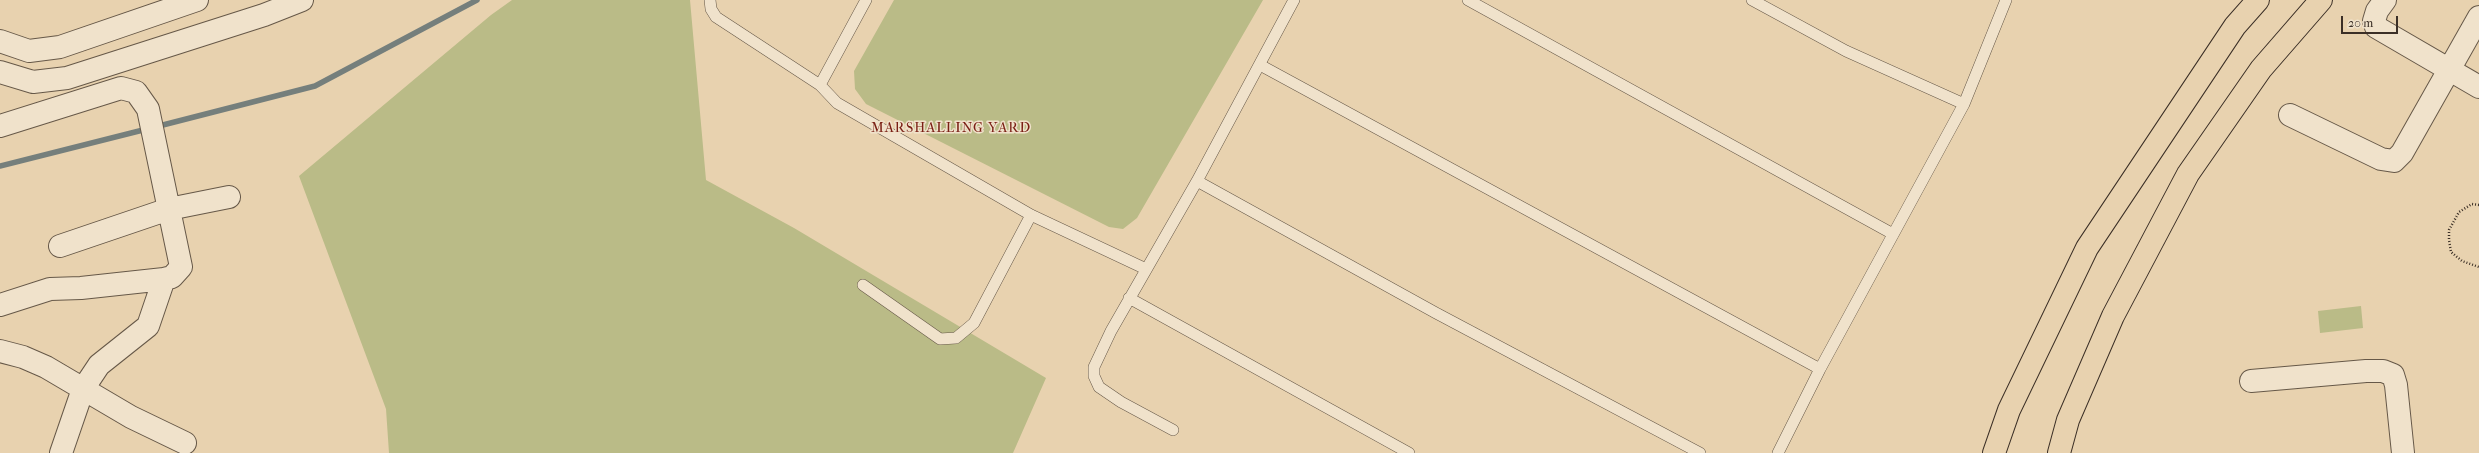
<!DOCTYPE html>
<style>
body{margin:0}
#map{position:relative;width:2479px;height:453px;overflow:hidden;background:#e8d2af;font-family:"IM FELL French Canon",serif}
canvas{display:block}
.scale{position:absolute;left:2341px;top:16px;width:57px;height:18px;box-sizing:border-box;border:2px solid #3b2f26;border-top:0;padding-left:5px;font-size:12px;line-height:14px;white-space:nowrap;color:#3b2f26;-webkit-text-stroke:3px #f0e2cb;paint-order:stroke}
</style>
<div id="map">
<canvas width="2479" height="453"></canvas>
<div class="scale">20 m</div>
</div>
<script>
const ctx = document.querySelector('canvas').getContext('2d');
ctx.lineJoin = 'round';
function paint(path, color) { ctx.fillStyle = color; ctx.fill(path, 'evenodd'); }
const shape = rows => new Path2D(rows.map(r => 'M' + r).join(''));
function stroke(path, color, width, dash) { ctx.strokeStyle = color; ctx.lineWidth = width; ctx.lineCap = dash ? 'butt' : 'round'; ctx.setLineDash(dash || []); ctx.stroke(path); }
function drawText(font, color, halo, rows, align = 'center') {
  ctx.font = font + ' "IM FELL French Canon",serif'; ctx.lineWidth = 3; ctx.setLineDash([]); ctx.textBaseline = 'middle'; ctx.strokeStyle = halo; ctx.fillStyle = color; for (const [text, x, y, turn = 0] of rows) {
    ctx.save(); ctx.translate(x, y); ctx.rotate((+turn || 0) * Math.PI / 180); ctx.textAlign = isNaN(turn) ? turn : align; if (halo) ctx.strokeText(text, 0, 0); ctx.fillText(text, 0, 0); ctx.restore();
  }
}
paint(shape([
 [512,0,690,0,706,180,794,228,1046,378,1013,453,389,453,386,409,299,176,491,15],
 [894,0,1263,0,1137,218,1123,229,1109,227,866,104,855,89,854,71],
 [2361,306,2363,328,2320,333,2318,311]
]), '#babb87');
stroke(shape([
 [155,127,315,86,477,0],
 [0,166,147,129]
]), '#757f7c', 5.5);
const service = shape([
 [710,0,711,9,716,17,820,85],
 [866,0,820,85,837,103,1031,215,1146,269],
 [1468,0,1893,234],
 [1752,0,1846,51,1964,104,2006,0],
 [1260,65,1820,369],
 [1197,181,1436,313,1700,453],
 [863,285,940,339,956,338,974,323,1031,215],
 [1129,298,1409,453],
 [1173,430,1121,402,1099,387,1094,376,1094,367,1111,331,1197,181,1294,0],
 [1778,453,1820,369,1964,104]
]);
const minor = shape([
 [2385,0,2377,11,2374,21,2376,27,2479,87],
 [2290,115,2381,159,2394,161,2402,153,2479,17],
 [0,126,121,88,136,92,148,109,181,267,172,277,164,279,81,288,50,289,0,305],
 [60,246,169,209,229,197],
 [0,351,23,357,46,367,131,417,185,443],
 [2251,381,2366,371,2383,371,2393,375,2396,385,2403,453],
 [61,453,83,389,99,365,148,326,164,279]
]);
const tertiary = shape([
 [0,41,29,51,60,47,197,0],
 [0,72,33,82,67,78,264,15,302,0]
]);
const primary = shape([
 [1994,453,2009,410,2087,248,2235,26,2258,0],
 [2059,453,2068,420,2113,316,2188,174,2261,69,2321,0]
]);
stroke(service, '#665848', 12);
stroke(minor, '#665848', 24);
stroke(tertiary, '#665848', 24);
stroke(primary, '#3b2f26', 24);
stroke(shape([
 [2479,205,2472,204,2459,212,2449,230,2449,240,2451,252,2462,261,2479,267]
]), '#3b2f26', 2.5, [1, 2]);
stroke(service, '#f0e2cb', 11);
stroke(minor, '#f0e2cb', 22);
stroke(tertiary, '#f0e2cb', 22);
stroke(primary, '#e8d2af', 22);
ctx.letterSpacing = '1px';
drawText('14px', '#7a1f14', '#f0e2cb', [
 ["MARSHALLING YARD",951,129]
]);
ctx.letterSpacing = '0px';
</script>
